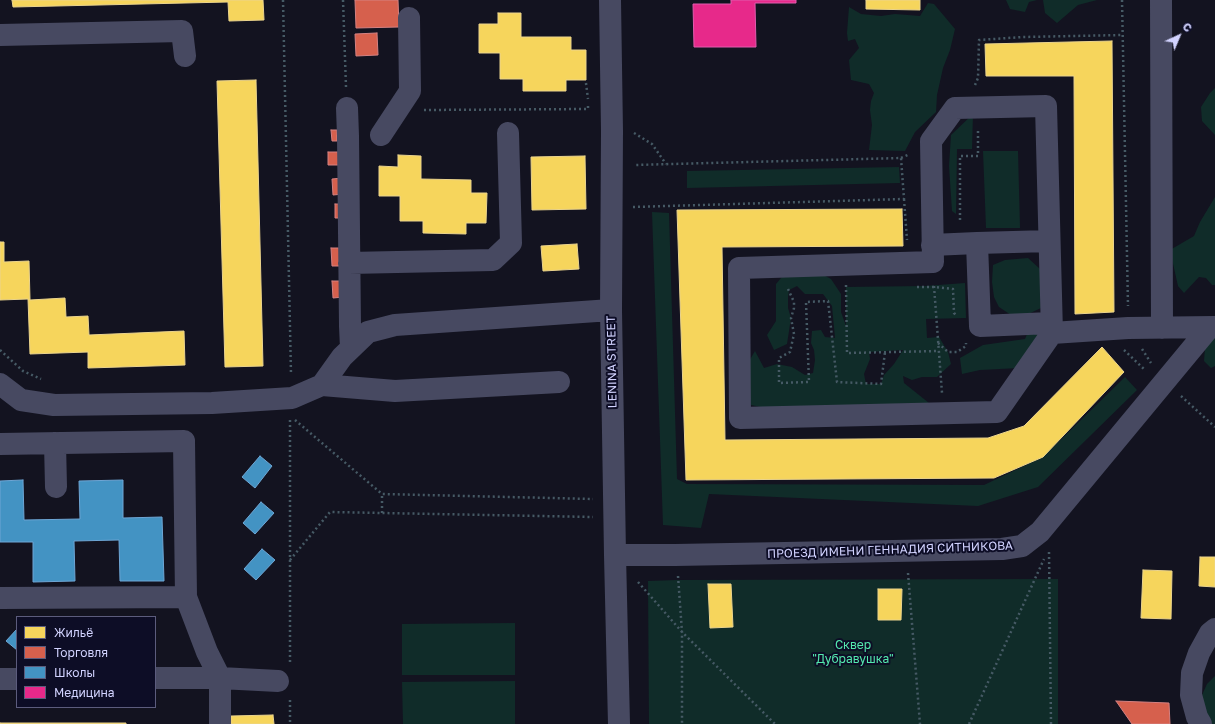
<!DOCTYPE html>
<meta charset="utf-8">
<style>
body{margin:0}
#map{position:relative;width:1215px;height:724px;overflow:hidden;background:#131320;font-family:"Golos Text",sans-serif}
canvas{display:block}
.legend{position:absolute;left:16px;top:616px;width:140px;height:92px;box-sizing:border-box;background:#0d0d26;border:1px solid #5c5c7d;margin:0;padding:5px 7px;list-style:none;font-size:12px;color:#d2d3ff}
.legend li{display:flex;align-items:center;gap:8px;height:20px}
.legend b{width:20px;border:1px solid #5c5c7d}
.north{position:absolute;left:1159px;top:16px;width:40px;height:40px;-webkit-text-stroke:3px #0d0d26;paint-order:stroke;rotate:44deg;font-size:11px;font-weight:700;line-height:16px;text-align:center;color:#d2d3ff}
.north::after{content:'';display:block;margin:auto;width:14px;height:18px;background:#d2d3ff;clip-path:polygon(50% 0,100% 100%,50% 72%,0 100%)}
</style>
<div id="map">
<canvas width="1215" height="724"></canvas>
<ul class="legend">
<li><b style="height:11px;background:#f6d55c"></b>Жильё</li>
<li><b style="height:11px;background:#d6604d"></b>Торговля</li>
<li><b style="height:11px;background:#4393c3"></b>Школы</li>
<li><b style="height:11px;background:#e7298a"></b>Медицина</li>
</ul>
<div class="north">С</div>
</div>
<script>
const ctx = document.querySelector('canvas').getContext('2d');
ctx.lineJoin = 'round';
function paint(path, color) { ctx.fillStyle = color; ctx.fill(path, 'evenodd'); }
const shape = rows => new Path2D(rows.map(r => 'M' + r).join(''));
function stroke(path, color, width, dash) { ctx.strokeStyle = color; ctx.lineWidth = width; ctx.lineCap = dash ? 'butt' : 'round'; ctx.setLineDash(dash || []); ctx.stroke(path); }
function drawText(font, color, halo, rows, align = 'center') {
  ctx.font = font + ' "Golos Text",sans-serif'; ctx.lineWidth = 4; ctx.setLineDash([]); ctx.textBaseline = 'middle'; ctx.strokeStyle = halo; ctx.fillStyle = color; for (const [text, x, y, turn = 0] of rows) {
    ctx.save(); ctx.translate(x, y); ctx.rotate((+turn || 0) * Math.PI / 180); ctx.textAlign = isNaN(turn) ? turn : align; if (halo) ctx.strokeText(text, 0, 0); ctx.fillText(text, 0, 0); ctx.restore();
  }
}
paint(shape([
 [1006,0,1037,0,1029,2,1025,12,1010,9],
 [1043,0,1097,0,1078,5,1057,23,1045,13],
 [928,3,934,4,955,29,950,50,943,68,937,95,936,112,915,132,905,151,869,150,872,125,870,110,871,101,874,93,869,84,851,80,849,60,859,48,855,39,848,41,847,33,849,7,861,14,881,16,895,14,920,16],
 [1215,88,1215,135,1202,121,1201,107,1210,93],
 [973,114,972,149,957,149,956,214,952,211,949,166,951,135],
 [983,151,1018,151,1020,228,986,228],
 [899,167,900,183,687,188,687,171],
 [1215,197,1215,285,1212,285,1206,278,1199,277,1184,293,1178,286,1170,250,1194,236,1200,222],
 [652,212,669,213,677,479,687,484,984,485,1043,457,1125,377,1137,390,1038,487,978,506,709,494,701,528,663,525],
 [1028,258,1040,269,1041,308,1024,316,1011,315,999,307,994,297,992,282,993,265,1005,260],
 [805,265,831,279,841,294,841,312,846,326,846,287,925,286,965,283,966,318,926,319,927,338,939,337,948,352,951,364,937,377,922,377,912,380,903,376,904,383,929,403,765,408,751,405,745,368,755,351,764,368,777,364,792,367,805,375,813,373,815,360,814,350,811,343,812,331,821,330,825,337,835,338,832,306,823,294,805,294,797,286,789,290,788,297,788,308,791,318,787,344,774,350,767,335,776,321,776,284,786,272],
 [903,350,894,364,884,375,881,384,866,384,864,374,870,359,869,352],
 [1043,330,1019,368,980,370,962,374,960,358,983,345,1025,339,1028,332],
 [1215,333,1215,366,1211,368,1204,361,1205,348],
 [1058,579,1058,724,649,724,648,581,678,580],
 [515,623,515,675,402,675,402,624],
 [1215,676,1215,724,1212,724,1204,708,1202,695,1207,684],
 [515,681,515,724,403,724,402,682]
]), '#102c29');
const homes = shape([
 [12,0,263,0,264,20,229,21,228,2,13,7,12,0],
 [866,0,920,0,920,10,866,9,866,0],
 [498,13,521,13,521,37,571,37,571,50,586,50,586,80,566,80,566,91,523,91,523,79,500,79,500,53,479,53,479,24,498,24,498,13],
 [1112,41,1114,312,1075,314,1074,76,986,76,985,44,1112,41],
 [256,80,263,366,225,367,217,81,256,80],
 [398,155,421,156,421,179,471,180,471,193,487,193,486,223,466,223,466,234,423,233,423,221,400,221,400,196,379,196,379,166,398,167,398,155],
 [585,156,586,209,532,210,531,157,585,156],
 [902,209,903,246,722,247,725,440,988,438,1024,426,1102,347,1124,372,1043,457,994,478,686,480,677,210,902,209],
 [0,242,4,242,4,262,29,261,30,300,65,298,66,317,88,316,89,335,184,331,185,365,88,368,88,352,30,354,28,299,0,300,0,242],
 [577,244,579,269,543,271,541,246,577,244],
 [1200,557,1215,557,1215,587,1199,586,1200,557],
 [1143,570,1172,571,1171,619,1141,618,1143,570],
 [708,584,731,584,733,627,710,628,708,584],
 [878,589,902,589,901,620,878,620,878,589],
 [273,715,274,724,231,724,231,716,273,715],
 [0,723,126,723,126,724,0,724,0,723]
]);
paint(homes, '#f6d55c');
stroke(homes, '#ebd48d', 1);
const shops = shape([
 [355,0,398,0,399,27,356,28,355,0],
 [377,33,378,55,356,56,355,34,377,33],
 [331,130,337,130,337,141,332,141,331,130],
 [328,152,342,152,342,165,328,165,328,152],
 [343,178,344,194,333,195,332,179,343,178],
 [335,204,343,204,343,218,335,218,335,204],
 [331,248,344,248,345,266,332,266,331,248],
 [332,281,343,281,344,297,333,298,332,281],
 [1116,701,1169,703,1170,724,1132,724,1116,701]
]);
paint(shops, '#d6604d');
stroke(shops, '#d58282', 1);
const schools = shape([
 [260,456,272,466,255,488,242,477,260,456],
 [23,480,24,520,80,519,79,481,123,480,123,518,162,517,164,581,120,581,119,540,74,541,75,581,33,582,33,542,0,542,0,481,23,480],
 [261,502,274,513,255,534,243,523,261,502],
 [262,549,275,560,256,580,244,569,262,549],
 [17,629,17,650,6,641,17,629]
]);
paint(schools, '#4393c3');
stroke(schools, '#6ea6d5', 1);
const health = shape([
 [731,0,796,0,796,3,755,3,756,47,694,47,693,4,731,4,731,0]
]);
paint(health, '#e7298a');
stroke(health, '#e15cad', 1);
stroke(shape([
 [283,0,291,374],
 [343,0,346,87],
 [1122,0,1128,306],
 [586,83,588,99],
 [975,85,978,78,979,40,1023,37,1122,35],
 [424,110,588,109,588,106],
 [634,133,652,144,666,164],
 [901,158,910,154],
 [904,199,907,240],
 [633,207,904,199,901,158,634,165],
 [960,220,960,156,978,156,978,129],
 [846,285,847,353,939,351],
 [934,286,942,393],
 [917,287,934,287,953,289,954,313,957,316],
 [788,289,794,302,794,308,791,318,794,334,790,352,779,358,779,383,809,382,806,302,828,301,837,382,881,384,885,352],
 [938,343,948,352,957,352,966,346,966,343],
 [1142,349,1151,363],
 [0,350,23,371,41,379],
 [1124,350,1145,370],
 [1181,396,1215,427],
 [290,420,290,663],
 [295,420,382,494,593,499],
 [382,513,382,494],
 [1049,552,1051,724],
 [290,560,330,512,593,517],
 [908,573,920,724],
 [678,576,682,632,682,724],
 [638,582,682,632,775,724],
 [290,700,290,724],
 [969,724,1044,559]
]), '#465a65', 2.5, [2, 3]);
stroke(shape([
 [610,0,612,131,611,310,615,555,619,724],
 [1161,0,1162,328],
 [0,35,182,31,185,56],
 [347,108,348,136,350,326,351,348],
 [381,135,410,91,409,18],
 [977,243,980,326,1051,323],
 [932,245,977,243,1049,241],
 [349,263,493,260,511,243,508,133],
 [1052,333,997,412,740,418,739,268,933,262,931,141,955,108,1046,106,1052,333,1128,328,1215,327],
 [0,384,21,400,54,405,212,403,292,398,322,385,342,357,368,332,395,325,611,310],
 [322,385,395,391,559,382],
 [55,443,56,487],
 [0,444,184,441,186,597,0,598],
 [615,555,675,555,1002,549,1022,546,1040,532,1209,328],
 [186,597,207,652,220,678,278,681],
 [155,678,220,678,220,724],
 [0,679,17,679],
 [1201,724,1197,717,1191,695,1192,673,1199,653,1210,633,1215,629]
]), '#474961', 22);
drawText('12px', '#d2d3ff', '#0d0d26', [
 ["LENINA STREET",612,362,-91],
 ["ПРОЕЗД ИМЕНИ ГЕННАДИЯ СИТНИКОВА",890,550,-2]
]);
drawText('12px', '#54e9ae', '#0d0d26', [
 ["Сквер",853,645],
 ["\"Дубравушка\"",853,659]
]);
</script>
